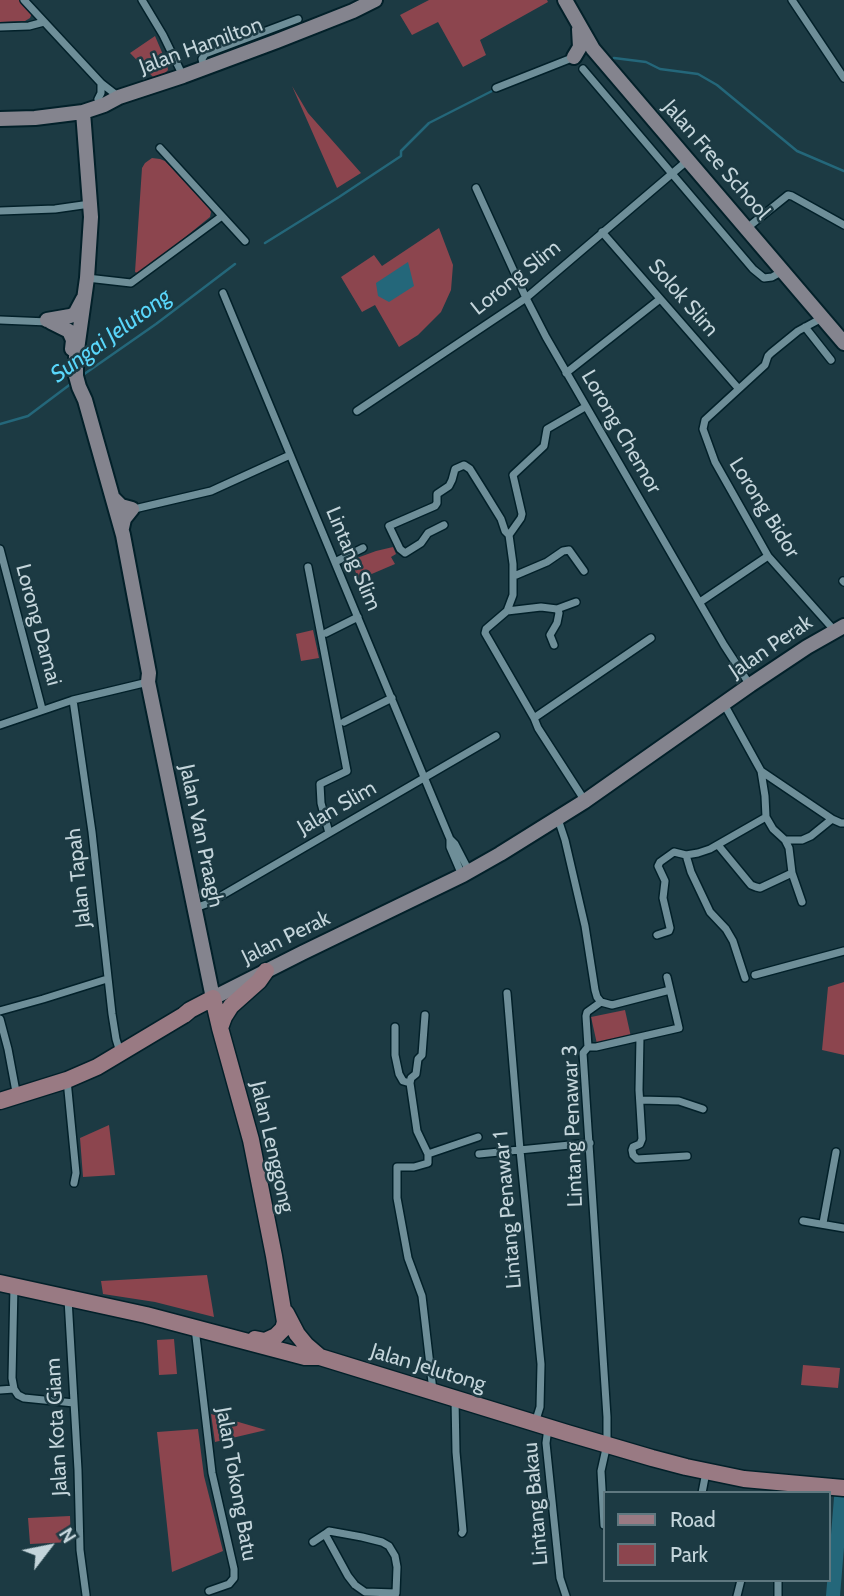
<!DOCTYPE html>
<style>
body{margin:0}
#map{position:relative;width:844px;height:1596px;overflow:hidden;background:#1c3a43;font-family:Cabin,sans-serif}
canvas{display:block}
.legend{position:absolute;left:603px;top:1491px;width:228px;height:91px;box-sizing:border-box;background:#1c3a43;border:2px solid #5f7880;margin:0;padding:9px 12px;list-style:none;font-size:21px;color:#c4d5db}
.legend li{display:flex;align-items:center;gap:14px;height:35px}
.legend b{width:35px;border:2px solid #5f7880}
.north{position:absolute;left:14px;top:1512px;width:70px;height:70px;-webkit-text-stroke:5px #1c3a43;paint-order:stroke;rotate:58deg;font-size:19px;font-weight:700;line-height:28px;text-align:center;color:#c4d5db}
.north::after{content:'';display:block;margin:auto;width:24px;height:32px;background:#c4d5db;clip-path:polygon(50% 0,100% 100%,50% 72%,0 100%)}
</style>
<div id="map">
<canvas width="844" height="1596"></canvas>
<ul class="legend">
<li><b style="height:9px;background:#997a83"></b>Road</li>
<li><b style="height:19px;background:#8c454e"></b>Park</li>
</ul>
<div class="north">N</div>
</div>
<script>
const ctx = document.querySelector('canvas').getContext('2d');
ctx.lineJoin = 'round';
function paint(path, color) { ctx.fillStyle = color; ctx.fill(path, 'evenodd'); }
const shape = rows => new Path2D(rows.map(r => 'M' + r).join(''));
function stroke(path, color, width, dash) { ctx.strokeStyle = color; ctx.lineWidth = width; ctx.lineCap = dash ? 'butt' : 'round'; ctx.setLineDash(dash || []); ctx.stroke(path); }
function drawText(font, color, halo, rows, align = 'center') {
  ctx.font = font + ' Cabin,sans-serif'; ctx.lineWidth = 5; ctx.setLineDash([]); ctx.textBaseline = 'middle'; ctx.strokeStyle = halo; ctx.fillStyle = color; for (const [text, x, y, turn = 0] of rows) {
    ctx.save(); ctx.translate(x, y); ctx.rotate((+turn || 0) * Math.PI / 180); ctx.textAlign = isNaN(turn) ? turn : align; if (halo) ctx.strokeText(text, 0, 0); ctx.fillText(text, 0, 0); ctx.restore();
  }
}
paint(shape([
 [0,0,22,0,32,13,30,18,25,21,0,22],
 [429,0,547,0,548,2,480,40,486,55,463,67,438,22,412,35,400,15],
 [155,36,167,64,168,70,164,74,154,78,130,53],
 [292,86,308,113,361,173,337,188],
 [152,158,160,159,165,161,209,208,211,212,210,217,140,274,135,272,142,168,145,163],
 [439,228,453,265,451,290,441,312,418,335,399,347,375,305,362,312,341,277,374,255,382,266],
 [393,547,396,554,391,557,395,564,360,579,358,578,354,568,357,558,376,551],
 [313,630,319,658,301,661,296,634],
 [844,982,844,1055,822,1050,828,987],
 [625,1010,631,1037,597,1044,591,1017],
 [109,1125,115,1175,83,1177,80,1138],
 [207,1275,214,1317,155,1302,103,1294,101,1281],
 [174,1339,177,1374,159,1375,157,1340],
 [803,1365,840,1368,838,1388,801,1385],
 [211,1414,266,1430,215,1442],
 [198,1429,204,1476,223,1551,172,1572,157,1432],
 [70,1516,71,1542,30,1544,28,1518]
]), '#8c454e');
paint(shape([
 [408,262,414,286,389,302,378,296,376,283]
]), '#24677a');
stroke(shape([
 [614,58,646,62,660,69,698,74,717,85,797,151,844,171],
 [265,243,339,197,401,156,401,151,429,123,492,91],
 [80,377,156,324,235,264],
 [0,424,28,416,72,383]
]), '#24677a', 2.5);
stroke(shape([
 [833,1596,841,1498]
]), '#24677a', 14);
const street = shape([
 [24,0,101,83,119,97],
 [142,0,163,35,183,76],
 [792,0,844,78],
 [0,27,29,26,44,22],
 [204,68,202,59,205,54,298,19],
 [583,69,753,269,764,278,772,277,783,271],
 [496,88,577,56],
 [98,99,101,93,101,83],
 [160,148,245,241],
 [476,188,526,298,546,337,724,645,750,685],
 [0,211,55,209,90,204],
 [747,228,788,195,792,196,844,225],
 [602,232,738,388],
 [87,278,131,283,222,216],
 [223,293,424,777,450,839,450,847,462,875],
 [822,318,798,331,771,353,768,356,765,365,705,420,703,429,715,462,768,556,834,630],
 [0,320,48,322],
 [805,327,831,360],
 [566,373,660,299],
 [357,411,526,298,688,160],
 [130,510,211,491,290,455],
 [444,525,428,533,421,543,405,553,400,549,389,526,435,506,437,503,437,494,449,486,452,480,455,469,464,465,470,469,485,493,501,519,505,531,509,535],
 [0,549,42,709],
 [335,562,363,548],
 [308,567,347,771,320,784,321,803,329,833],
 [514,576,547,562,563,551,569,550,584,571],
 [843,581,844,582],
 [700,602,768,556],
 [507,611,541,607,557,609,576,602],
 [326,633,358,617],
 [554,645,550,635,557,623,559,613,557,609],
 [73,700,92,832,112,1014,116,1039,120,1052],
 [724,704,761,771,765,796,766,817,773,829,785,840,802,840,811,836,832,819],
 [534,718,651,638],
 [344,722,392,698],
 [0,725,73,700,148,682],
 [761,771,832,819,841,823,844,823],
 [585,801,538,728,534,718,485,633,486,629,507,611,513,595,513,564,509,535,521,518,522,514,513,475,544,446,547,429,585,407],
 [558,819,565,840,585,926,595,990,597,997,601,1002,587,1012,586,1016,588,1047,583,1053,607,1417,607,1444,601,1471,604,1525],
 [450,839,455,844,469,871],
 [785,840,789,848,792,873,802,902],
 [718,845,751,885,756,887,760,888,792,873],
 [686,855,691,872,710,912,726,929,733,941,745,978],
 [195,908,209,903,496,736],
 [657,935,669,931,670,928,663,898,665,881,658,866,660,862,674,852,686,855,698,853,710,849,766,817],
 [755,975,844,951],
 [507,993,520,1150,541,1364,540,1407,535,1423],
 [601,1002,612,1005,670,990],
 [0,1011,43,999,107,979],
 [0,1019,8,1049,17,1097],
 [395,1027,395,1055,399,1074,403,1081,410,1083,417,1131,428,1154],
 [640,1037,639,1090,642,1139,640,1144,633,1147,632,1150,633,1155,637,1159,687,1156],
 [588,1047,596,1047,679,1028,667,977],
 [67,1080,76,1173,74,1183],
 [410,1083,411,1078,416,1074,418,1059,422,1055,425,1015],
 [640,1100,679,1101,703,1109],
 [479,1154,590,1143],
 [803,1221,844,1228],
 [823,1223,836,1152],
 [14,1286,12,1378,14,1389,18,1395,24,1398,74,1403],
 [68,1299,78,1470,80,1550,86,1595],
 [195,1328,212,1473,234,1569,234,1578,229,1584,209,1591],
 [0,1390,14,1389],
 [433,1391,422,1296,408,1258,397,1198,397,1167,414,1167,428,1163,428,1154,478,1137],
 [455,1399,456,1452,463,1531,462,1533],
 [548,1428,546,1443,560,1578,566,1596],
 [702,1493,706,1472],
 [313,1542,325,1534],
 [395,1596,396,1593,397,1567,395,1556,389,1546,382,1542,362,1537,329,1531,325,1534,348,1576,355,1585,365,1592,396,1593],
 [737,1596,741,1580],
 [778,1596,778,1580]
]);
const secondary = shape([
 [565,0,593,49,844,343],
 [574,57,580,47,579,29],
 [83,112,91,217,87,278,76,357,76,376,79,387,85,400,123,535,149,673,148,682,213,998,302,953,463,875,500,854,585,801,750,685,807,647,844,626],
 [0,119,35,118,83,112,104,105,119,97,183,76,277,41,353,11,375,0],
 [47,320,70,316,75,314,83,299],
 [51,322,69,331,73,340,72,349],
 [114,499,121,506,132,509,124,519,122,528]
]);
const primary = shape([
 [220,1028,224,1017,231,1006,259,981,266,971],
 [0,1101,67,1080,97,1067,184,1015,190,1010,213,998,220,1028,251,1140,274,1256,285,1322,283,1329,276,1336,265,1341,255,1339],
 [0,1283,146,1315,305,1357,320,1357,567,1433,652,1458,686,1467,744,1479,844,1488],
 [286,1313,297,1334,306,1345,320,1357]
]);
stroke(street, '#022029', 10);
stroke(secondary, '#022029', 18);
stroke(primary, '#022029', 19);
stroke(street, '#6e8e98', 7);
stroke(secondary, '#84848e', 14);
stroke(primary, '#997a83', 16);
drawText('21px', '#c4d5db', '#1c3a43', [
 ["Jalan Hamilton",201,46,-20],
 ["Jalan Free School",716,160,49],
 ["Lorong Slim",516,278,-38],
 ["Solok Slim",683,298,49],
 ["Lorong Chemor",621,432,60],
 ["Lorong Bidor",764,508,58],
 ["Lintang Slim",353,559,67],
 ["Lorong Damai",38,625,75],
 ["Jalan Perak",771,647,-34],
 ["Jalan Slim",337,808,-30],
 ["Jalan Van Praagh",201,836,78],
 ["Jalan Tapah",79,878,-96],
 ["Jalan Perak",286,938,-26],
 ["Lintang Penawar 3",573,1126,-92],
 ["Jalan Lenggong",272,1147,77],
 ["Lintang Penawar 1",508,1210,-95],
 ["Jalan Jelutong",428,1368,17],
 ["Jalan Kota Giam",57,1427,-93],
 ["Jalan Tokong Batu",236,1484,80],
 ["Lintang Bakau",536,1504,-95]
]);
drawText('italic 23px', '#59d6fa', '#1c3a43', [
 ["Sungai Jelutong",111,336,-36]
]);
</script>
